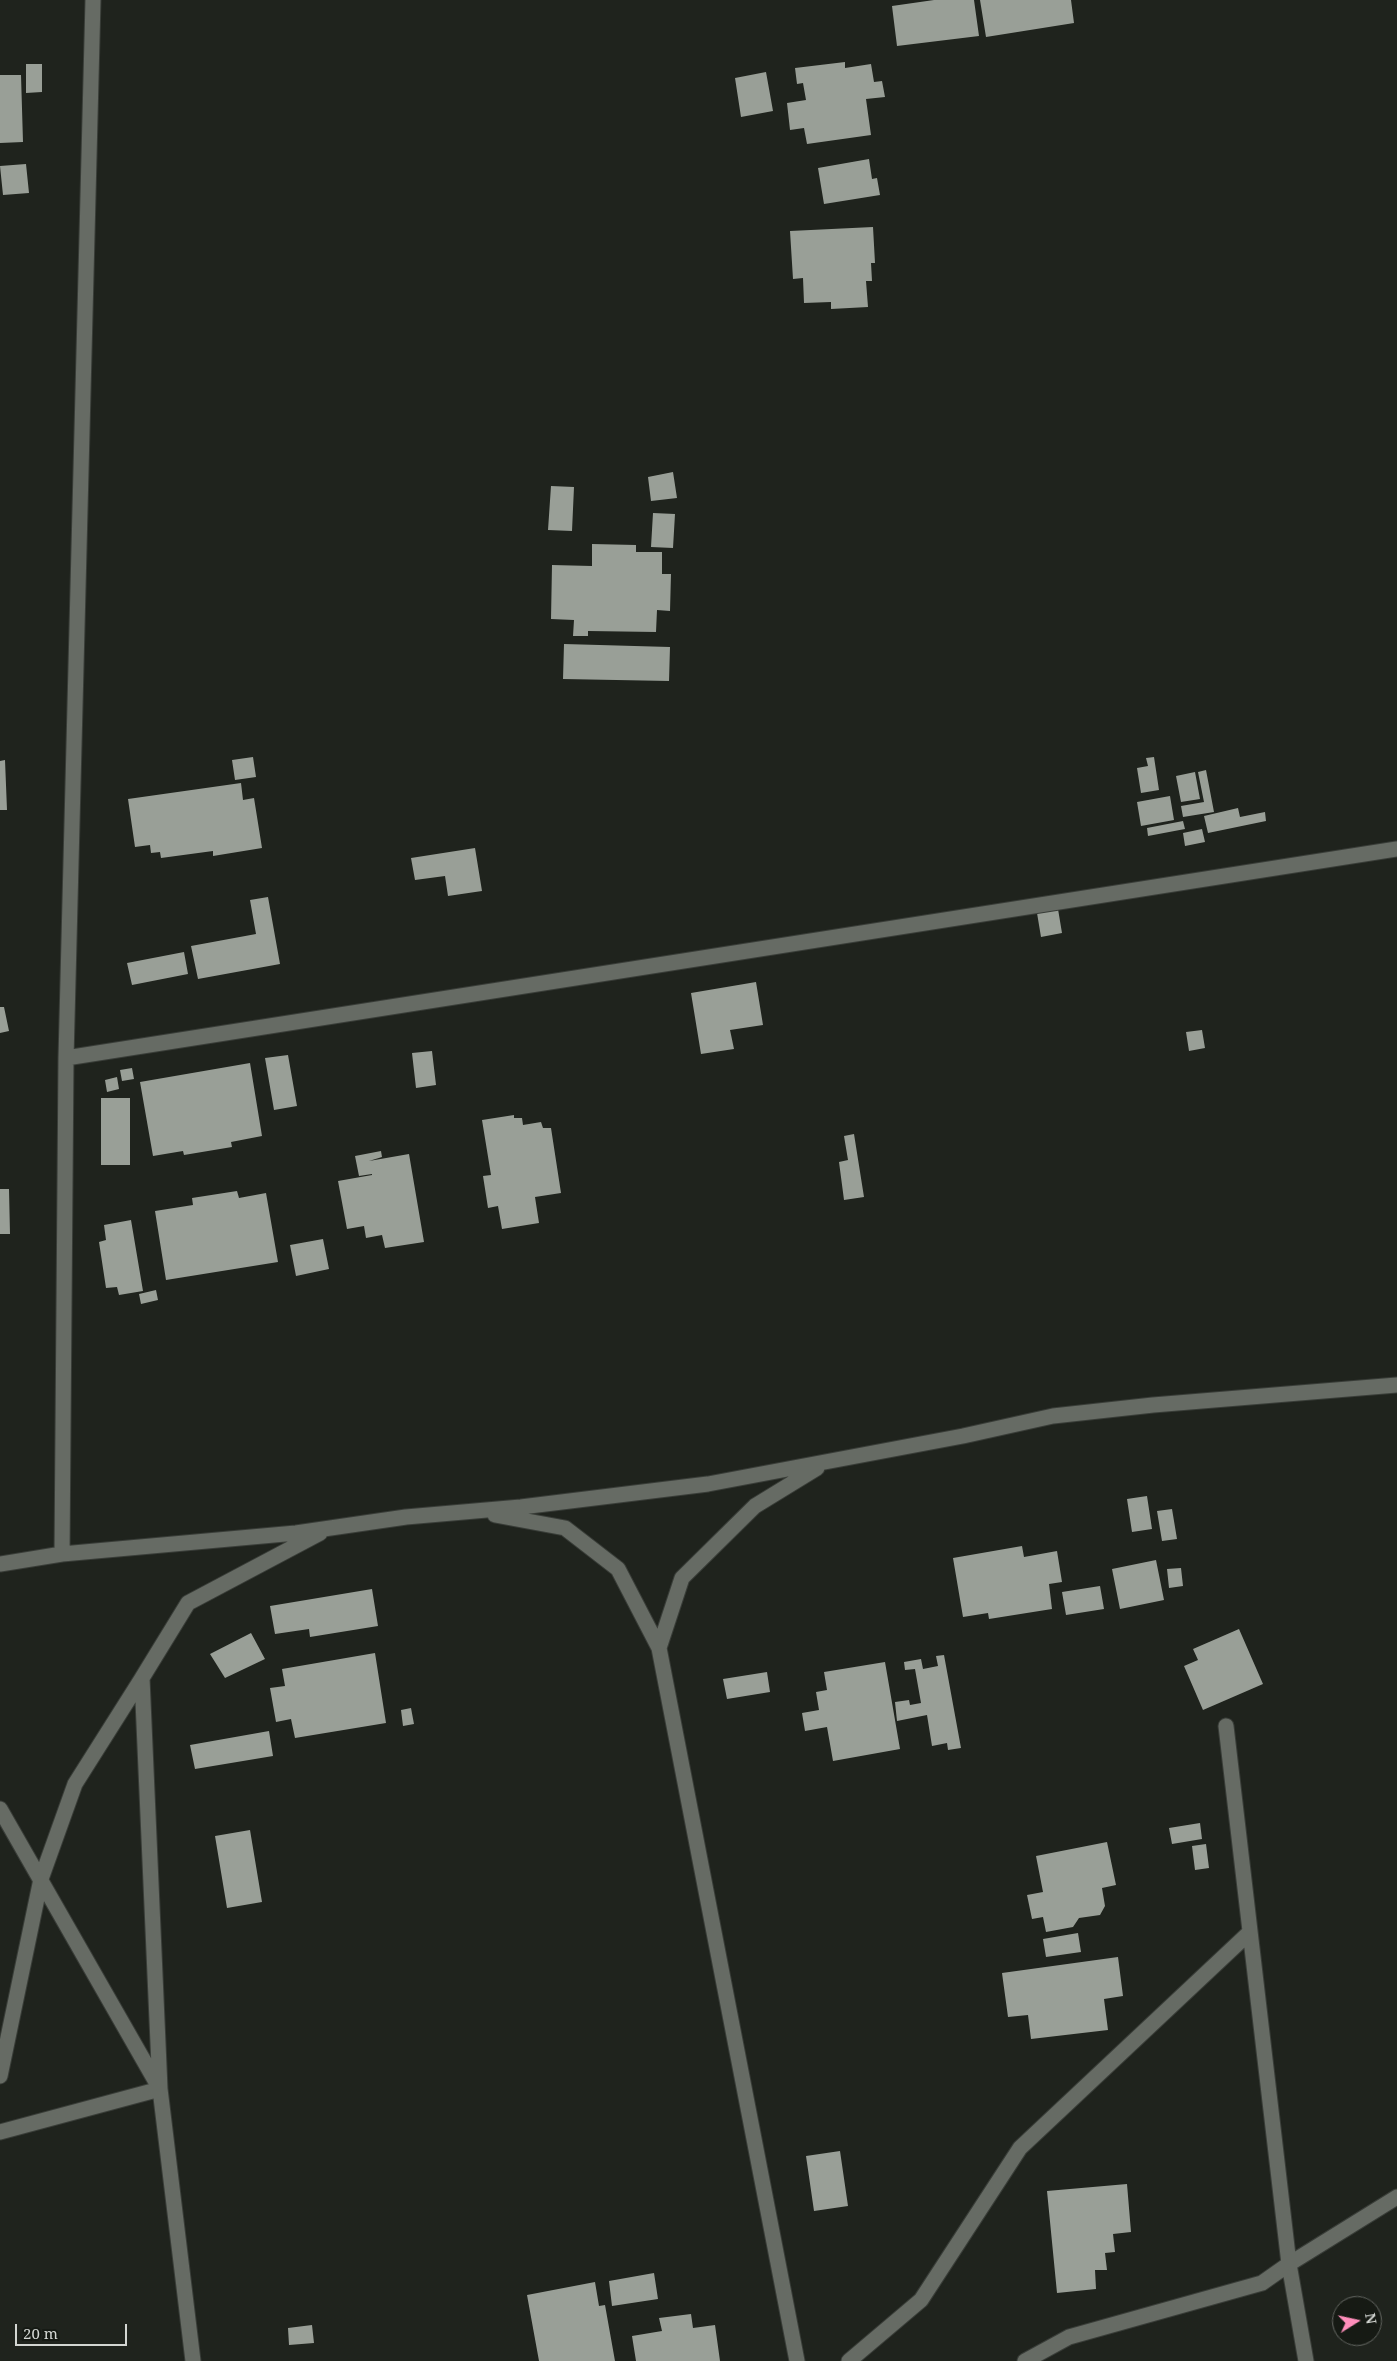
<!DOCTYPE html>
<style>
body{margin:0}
#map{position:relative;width:1397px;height:2361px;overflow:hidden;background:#1f231d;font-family:"Noto Serif",serif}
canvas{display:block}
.north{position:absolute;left:1332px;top:2296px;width:50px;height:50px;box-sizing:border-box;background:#161a14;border:1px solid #626560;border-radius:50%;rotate:80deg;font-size:14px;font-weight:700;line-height:20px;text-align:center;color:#d3d6d2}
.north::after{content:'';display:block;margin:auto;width:18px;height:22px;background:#ff8ebb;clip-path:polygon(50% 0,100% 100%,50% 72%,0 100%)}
.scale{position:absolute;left:15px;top:2324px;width:112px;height:22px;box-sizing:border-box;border:2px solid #d3d6d2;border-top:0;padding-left:6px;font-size:15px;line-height:18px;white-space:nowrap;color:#d3d6d2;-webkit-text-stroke:4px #161a14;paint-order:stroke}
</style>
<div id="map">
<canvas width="1397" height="2361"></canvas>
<div class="north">N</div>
<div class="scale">20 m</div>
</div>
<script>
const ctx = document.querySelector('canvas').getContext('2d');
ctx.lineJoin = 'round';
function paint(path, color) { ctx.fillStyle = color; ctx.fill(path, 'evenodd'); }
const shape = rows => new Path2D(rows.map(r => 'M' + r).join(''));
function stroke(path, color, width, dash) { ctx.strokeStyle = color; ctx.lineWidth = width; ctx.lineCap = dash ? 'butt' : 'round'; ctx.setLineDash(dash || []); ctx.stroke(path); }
paint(shape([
 [934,0,974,0,979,36,897,46,892,6],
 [980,0,1071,0,1074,23,986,37],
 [845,62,845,68,871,64,874,82,882,81,885,97,866,99,871,135,807,144,804,128,790,130,787,103,806,100,803,83,797,84,795,68],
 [26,64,42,64,42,92,26,93],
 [766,72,773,111,741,117,735,78],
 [0,75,21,75,23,142,0,143],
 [869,159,872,179,877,178,880,195,824,204,818,168],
 [26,164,29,193,3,195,0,166],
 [873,227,875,263,871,263,872,281,866,281,868,307,831,309,831,302,804,303,803,278,793,279,790,231],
 [673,472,677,498,651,501,648,477],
 [551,486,574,487,572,531,548,530],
 [653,513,675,514,673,548,651,547],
 [592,544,636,545,636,552,662,552,662,574,671,574,670,611,657,610,656,632,588,631,588,636,573,636,574,620,551,619,552,565,592,566],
 [564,644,670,647,669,681,563,679],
 [253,757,256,777,235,780,232,760],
 [1154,757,1159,790,1141,793,1137,768,1148,766,1146,758],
 [5,760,7,810,0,810,0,761],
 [1206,770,1214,812,1183,817,1181,806,1204,802,1198,772],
 [1195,772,1200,799,1181,802,1176,776],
 [241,783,243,800,254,798,262,848,213,856,213,851,161,858,160,852,151,853,150,845,135,847,128,799],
 [1170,796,1174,820,1141,826,1137,802],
 [1238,808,1240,817,1265,812,1266,821,1208,833,1204,816],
 [1183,821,1185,829,1148,836,1147,828],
 [1202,829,1205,842,1185,846,1183,833],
 [475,848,482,891,448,896,445,876,415,880,411,858],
 [268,897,280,964,198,979,191,946,256,934,250,900],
 [1058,909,1062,933,1041,937,1037,913],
 [184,952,188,974,132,985,127,963],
 [756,982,763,1025,730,1030,734,1049,701,1054,691,993],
 [0,1007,4,1007,9,1031,0,1033],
 [1202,1030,1205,1048,1189,1051,1186,1032],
 [432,1051,436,1085,416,1088,412,1053],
 [288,1055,297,1106,274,1110,265,1058],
 [250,1063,262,1136,231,1142,232,1147,184,1155,183,1151,153,1156,140,1082],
 [132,1068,134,1079,122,1081,120,1070],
 [117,1077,119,1089,107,1092,105,1080],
 [101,1098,130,1098,130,1165,101,1165],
 [514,1115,514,1118,522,1118,523,1125,541,1122,543,1128,551,1128,561,1193,535,1197,539,1223,502,1229,498,1206,488,1208,483,1176,491,1175,482,1120],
 [854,1134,864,1197,844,1200,839,1162,848,1160,844,1136],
 [381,1151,382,1157,369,1161,409,1154,424,1242,385,1248,382,1235,366,1238,364,1226,347,1229,338,1181,372,1175,372,1174,359,1176,355,1156],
 [0,1189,9,1189,10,1234,0,1234],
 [237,1191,239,1198,266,1193,278,1262,166,1280,155,1211,193,1205,192,1198],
 [131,1220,143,1291,119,1295,117,1287,106,1288,99,1242,106,1240,104,1225],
 [323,1239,329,1269,296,1276,290,1245],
 [156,1290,158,1300,141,1304,139,1294],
 [1147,1496,1152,1529,1132,1532,1127,1499],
 [1172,1509,1177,1539,1162,1541,1157,1511],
 [1022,1546,1024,1557,1057,1551,1062,1582,1049,1584,1052,1609,989,1619,988,1613,963,1617,953,1558],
 [1156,1560,1164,1600,1120,1609,1112,1569],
 [1181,1568,1183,1586,1169,1588,1167,1569],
 [1100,1586,1104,1609,1066,1615,1062,1592],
 [372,1589,378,1626,310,1637,309,1629,275,1634,270,1606],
 [1239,1629,1263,1684,1203,1710,1184,1666,1198,1660,1193,1649],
 [251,1633,265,1659,225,1678,210,1654],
 [375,1653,386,1723,295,1738,291,1719,276,1722,270,1688,285,1686,282,1669],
 [944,1655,961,1748,948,1750,947,1743,932,1746,927,1715,897,1721,895,1702,909,1700,910,1705,921,1703,915,1669,905,1670,904,1662,921,1659,923,1669,938,1666,936,1656],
 [885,1662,900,1749,833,1761,827,1727,805,1731,802,1713,819,1710,816,1692,827,1690,824,1672],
 [767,1672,770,1692,727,1699,723,1679],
 [411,1708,414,1724,403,1726,401,1710],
 [269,1731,273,1756,195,1769,190,1745],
 [1200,1823,1202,1839,1172,1844,1169,1828],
 [250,1830,262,1902,227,1908,215,1836],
 [1107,1842,1116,1885,1102,1888,1105,1906,1100,1915,1079,1918,1073,1927,1046,1932,1043,1917,1032,1919,1027,1895,1043,1892,1036,1856],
 [1206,1844,1209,1868,1195,1870,1192,1846],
 [1078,1933,1081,1952,1046,1957,1043,1939],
 [1118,1957,1123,1996,1104,1999,1108,2030,1031,2039,1028,2015,1008,2017,1002,1973],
 [840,2151,848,2206,814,2211,806,2156],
 [1127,2184,1131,2232,1113,2234,1115,2252,1105,2253,1107,2270,1095,2270,1096,2289,1057,2293,1047,2191],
 [654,2273,658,2299,612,2306,609,2281],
 [595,2282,599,2306,605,2305,615,2361,539,2361,527,2295],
 [691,2314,693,2328,715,2325,720,2361,636,2361,632,2336,662,2331,659,2318],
 [312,2325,314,2343,289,2345,288,2328]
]), '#999f97');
const minor = shape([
 [66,1058,1397,849],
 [495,1515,565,1528,618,1569,659,1648,797,2361],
 [62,1554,66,1058,93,0],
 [0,1564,62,1554,296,1533,406,1517,521,1507,708,1484,963,1436,1053,1416,1153,1405,1397,1385],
 [659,1648,682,1578,755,1506,817,1468],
 [1226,1726,1289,2264,1306,2361],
 [0,1809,160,2089,0,2132],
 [0,2076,41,1879,75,1784,142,1678],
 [193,2361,160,2089,142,1678,188,1603,320,1533],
 [849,2361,921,2300,1020,2148,1250,1932],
 [1025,2361,1069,2337,1262,2283,1289,2264,1397,2197]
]);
stroke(minor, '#393d38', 17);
stroke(minor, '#666b64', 15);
</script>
